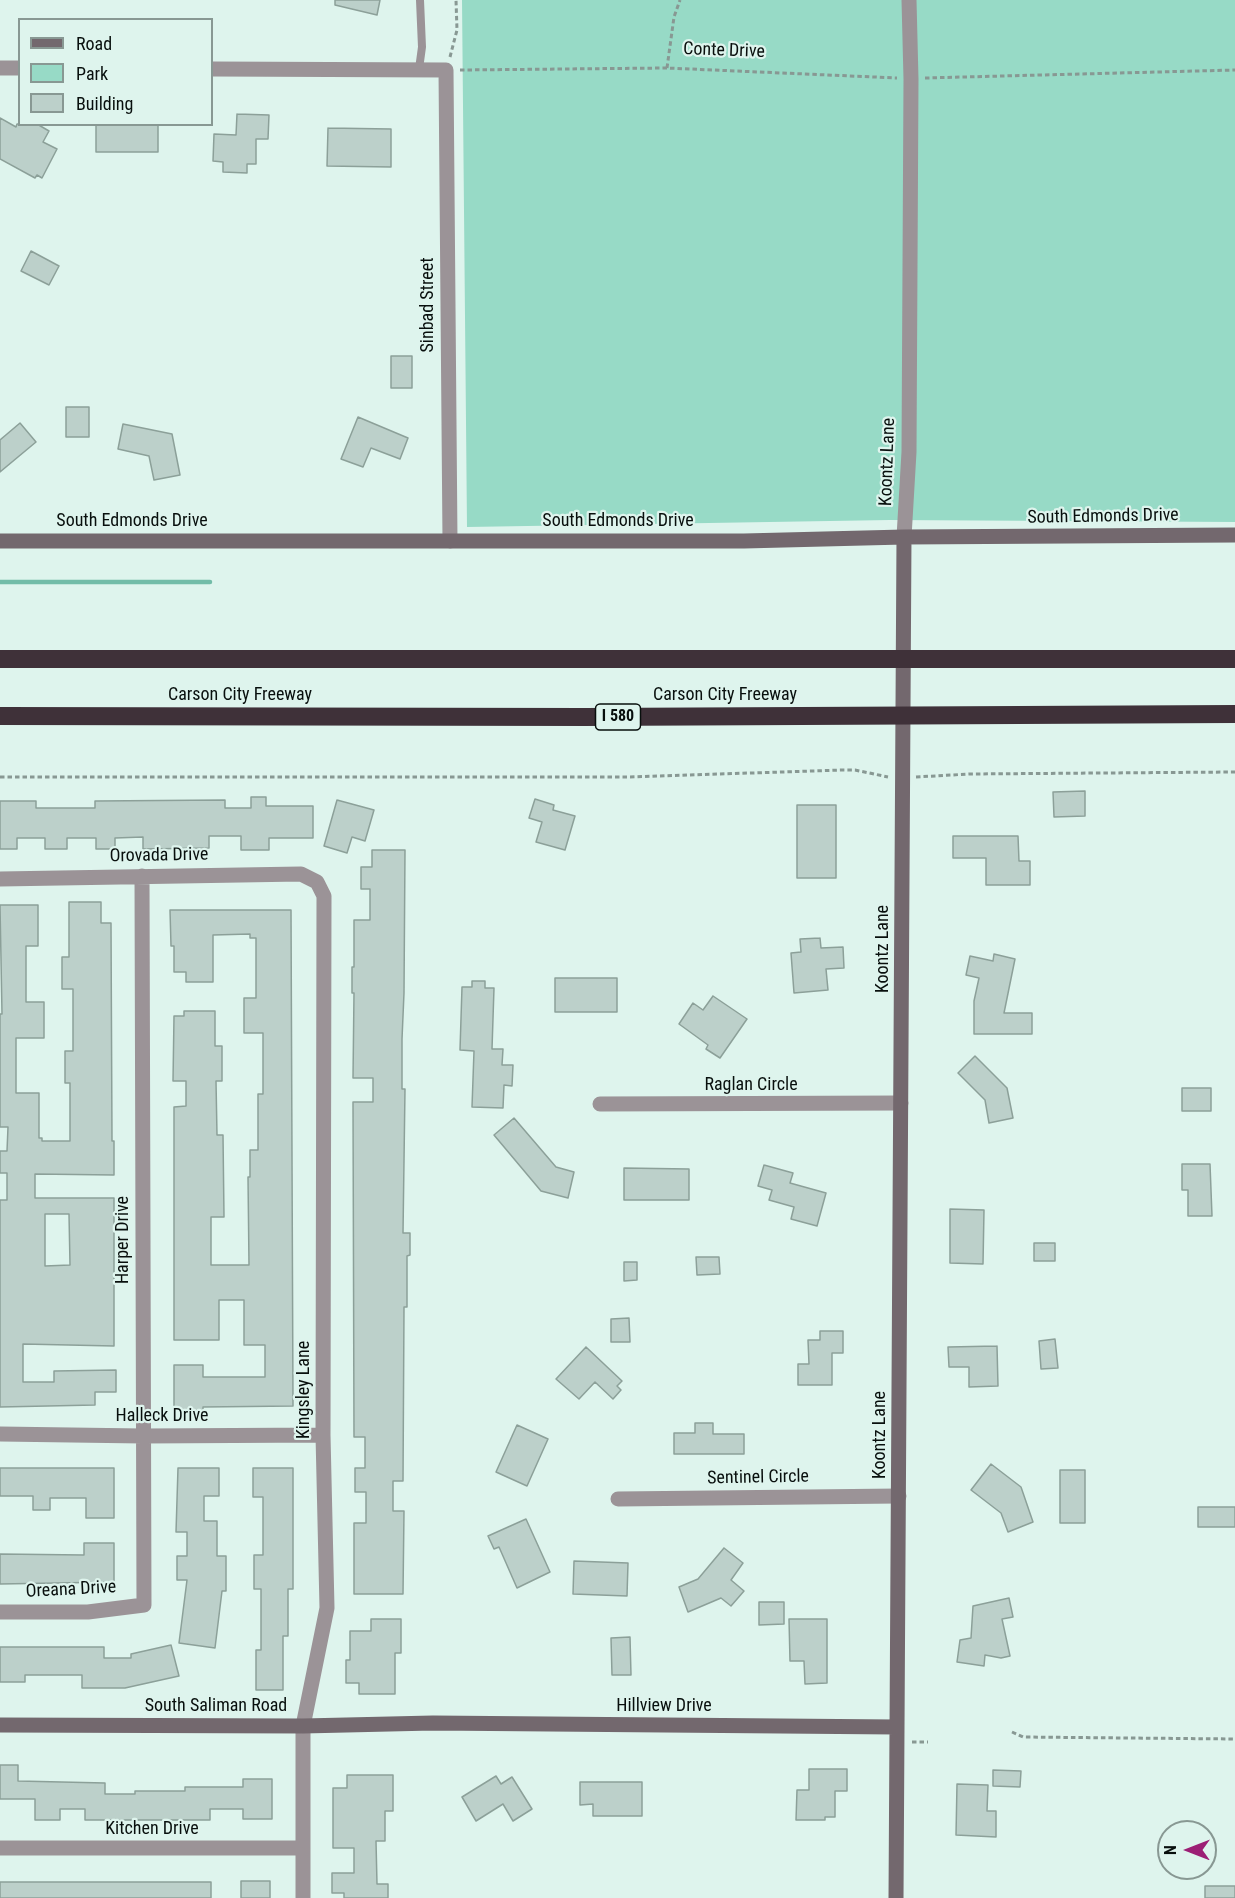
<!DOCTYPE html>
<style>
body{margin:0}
#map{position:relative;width:1235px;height:1898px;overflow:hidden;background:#def4ed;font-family:"Roboto Condensed",sans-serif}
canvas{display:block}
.legend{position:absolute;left:18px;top:18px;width:195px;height:108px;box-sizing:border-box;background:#def4ed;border:2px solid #889893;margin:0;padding:8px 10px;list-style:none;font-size:18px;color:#080f0d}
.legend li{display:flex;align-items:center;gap:12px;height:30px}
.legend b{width:30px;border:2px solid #889893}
.north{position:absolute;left:1157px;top:1820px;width:60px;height:60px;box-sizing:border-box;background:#def4ed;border:2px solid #889893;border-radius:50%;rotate:270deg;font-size:16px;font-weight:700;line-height:24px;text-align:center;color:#080f0d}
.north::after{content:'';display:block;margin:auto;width:21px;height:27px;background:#9c1f75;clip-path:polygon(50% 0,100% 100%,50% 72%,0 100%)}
</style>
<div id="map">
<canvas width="1235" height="1898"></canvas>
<ul class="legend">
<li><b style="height:8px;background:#73686e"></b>Road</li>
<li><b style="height:16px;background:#97dac6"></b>Park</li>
<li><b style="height:16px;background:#bcd0ca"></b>Building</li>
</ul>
<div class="north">N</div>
</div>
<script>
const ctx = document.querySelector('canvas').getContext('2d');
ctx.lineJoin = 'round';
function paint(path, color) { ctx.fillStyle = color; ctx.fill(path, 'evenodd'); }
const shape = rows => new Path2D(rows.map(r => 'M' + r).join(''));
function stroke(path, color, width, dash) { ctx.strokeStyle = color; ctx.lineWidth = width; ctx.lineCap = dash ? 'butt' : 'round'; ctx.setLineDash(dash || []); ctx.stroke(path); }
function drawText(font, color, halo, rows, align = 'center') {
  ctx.font = font + ' "Roboto Condensed",sans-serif'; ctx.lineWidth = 4.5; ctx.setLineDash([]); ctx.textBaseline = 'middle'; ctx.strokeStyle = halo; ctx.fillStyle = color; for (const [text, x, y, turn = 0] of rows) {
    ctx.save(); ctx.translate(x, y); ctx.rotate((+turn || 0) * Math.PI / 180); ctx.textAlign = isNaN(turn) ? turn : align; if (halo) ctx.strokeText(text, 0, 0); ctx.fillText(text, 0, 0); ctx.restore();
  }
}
paint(shape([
 [462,0,1235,0,1235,522,890,520,467,527]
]), '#97dac6');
stroke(shape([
 [0,582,210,582]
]), '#72bca8', 4.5);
const building = shape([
 [335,0,380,0,377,15,335,5,335,0],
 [237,114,269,115,268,139,256,139,256,164,247,164,247,173,223,172,223,162,213,161,214,134,236,135,237,114],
 [0,118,16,127,17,124,37,124,49,131,43,142,57,149,42,178,37,175,35,178,0,159,0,118],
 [96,124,158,124,158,152,96,152,96,124],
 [328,128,391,129,391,167,327,166,328,128],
 [31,251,59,266,49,285,21,271,31,251],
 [391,356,412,356,412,388,391,388,391,356],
 [66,407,89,407,89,437,66,437,66,407],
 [358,417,408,438,400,459,371,448,363,467,341,459,358,417],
 [20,423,36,442,0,472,0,440,20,423],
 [123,424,172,434,180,475,154,480,149,456,118,449,123,424],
 [1085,791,1085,816,1054,817,1053,792,1085,791],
 [251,797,266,797,266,806,313,806,313,838,269,838,269,850,241,850,241,836,209,836,209,848,143,849,143,837,115,838,115,849,96,849,96,838,67,838,67,849,45,849,45,838,17,838,17,849,0,849,0,801,36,801,36,808,95,808,95,801,225,800,225,808,251,808,251,797],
 [535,799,554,805,553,810,575,816,565,850,536,842,542,822,529,818,535,799],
 [337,800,374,810,365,841,352,837,347,853,324,846,337,800],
 [797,805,836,805,836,878,797,878,797,805],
 [953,836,1018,836,1019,861,1030,861,1030,885,986,885,986,858,953,858,953,836],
 [372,850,405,850,404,993,402,1039,402,1089,405,1089,403,1233,410,1233,410,1255,407,1256,407,1307,404,1307,403,1481,393,1481,393,1511,404,1511,403,1594,354,1594,354,1523,366,1523,366,1492,355,1492,355,1468,365,1468,365,1437,354,1437,353,1102,373,1102,373,1078,353,1078,354,993,352,993,352,967,354,967,354,920,370,920,370,889,361,889,361,867,372,867,372,850],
 [69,902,101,902,101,923,111,923,112,1141,114,1141,114,1175,35,1174,35,1198,114,1198,114,1346,23,1344,23,1382,54,1382,54,1371,116,1370,116,1392,95,1392,95,1405,0,1407,0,1200,7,1200,7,1173,0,1173,0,1151,7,1151,8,1127,0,1127,0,1014,2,1014,0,905,38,905,38,946,26,946,26,1002,44,1002,44,1038,16,1038,16,1093,39,1093,39,1138,42,1138,42,1141,70,1141,70,1083,65,1083,65,1051,73,1051,73,989,62,989,62,957,69,957,69,902],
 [45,1214,69,1214,70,1265,45,1266,45,1214],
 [170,910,291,910,293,1406,203,1407,203,1410,174,1410,174,1365,203,1365,203,1377,265,1377,265,1345,244,1345,244,1300,219,1300,219,1340,174,1340,174,1107,186,1106,186,1081,173,1081,174,1016,184,1016,184,1011,215,1011,215,1046,222,1046,222,1081,216,1081,217,1135,223,1135,224,1217,211,1217,211,1265,249,1265,248,1177,250,1177,250,1150,258,1150,258,1094,263,1094,263,1033,244,1033,244,998,256,998,256,938,250,938,250,934,213,935,213,982,186,982,186,972,174,972,174,946,171,946,170,910],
 [820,938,821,948,843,947,844,968,826,969,828,990,794,993,791,953,801,952,800,939,820,938],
 [994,954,1015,959,1004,1013,1032,1013,1032,1034,974,1034,974,1001,979,978,966,975,970,956,993,961,994,954],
 [555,978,617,978,617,1012,555,1012,555,978],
 [472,981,485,981,485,988,494,988,492,1049,503,1049,502,1065,513,1065,512,1086,504,1085,503,1108,472,1107,474,1051,460,1050,462,987,472,987,472,981],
 [713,996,747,1019,720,1058,706,1049,708,1045,679,1024,693,1003,703,1010,713,996],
 [975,1056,1007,1088,1013,1118,989,1123,985,1100,958,1073,975,1056],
 [1182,1088,1211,1088,1211,1111,1182,1111,1182,1088],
 [514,1118,556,1167,574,1172,568,1198,541,1191,494,1135,514,1118],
 [1182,1164,1210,1164,1212,1216,1188,1216,1188,1190,1182,1190,1182,1164],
 [764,1165,793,1173,790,1183,826,1193,817,1226,791,1219,794,1207,769,1200,772,1190,758,1186,764,1165],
 [624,1168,689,1169,689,1200,624,1200,624,1168],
 [950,1209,984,1210,983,1264,950,1263,950,1209],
 [1034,1243,1055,1243,1055,1261,1034,1261,1034,1243],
 [696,1257,719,1257,720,1274,697,1275,696,1257],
 [624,1262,637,1262,637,1280,624,1281,624,1262],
 [629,1318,630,1342,611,1342,611,1319,629,1318],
 [820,1331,843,1331,843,1353,832,1353,832,1385,798,1385,798,1364,809,1364,808,1340,820,1340,820,1331],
 [1055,1339,1058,1368,1041,1369,1039,1341,1055,1339],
 [997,1346,998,1386,969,1387,969,1367,949,1367,948,1347,997,1346],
 [586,1347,622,1381,617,1386,621,1390,613,1399,595,1382,579,1399,556,1379,586,1347],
 [695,1423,713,1423,713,1434,744,1434,744,1454,674,1454,674,1433,695,1433,695,1423],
 [517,1425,548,1439,527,1486,496,1472,517,1425],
 [991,1464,1021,1487,1033,1522,1008,1532,1001,1513,971,1490,991,1464],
 [0,1468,114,1468,114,1518,86,1518,86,1498,50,1498,50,1510,33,1510,33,1496,0,1496,0,1468],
 [178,1468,219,1468,219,1496,204,1496,204,1521,217,1521,217,1556,226,1556,226,1591,222,1591,215,1648,179,1643,187,1580,177,1580,177,1556,187,1556,187,1532,176,1532,178,1468],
 [253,1468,293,1468,293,1589,288,1589,288,1636,283,1636,283,1690,256,1690,256,1650,261,1650,261,1589,254,1589,254,1555,263,1555,263,1497,253,1497,253,1468],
 [1060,1470,1085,1470,1085,1523,1060,1523,1060,1470],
 [1198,1507,1235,1507,1235,1527,1198,1527,1198,1507],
 [526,1519,550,1572,517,1588,499,1547,494,1549,488,1536,526,1519],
 [84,1543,114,1543,114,1582,0,1584,0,1554,84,1555,84,1543],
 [724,1548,743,1563,731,1580,744,1591,731,1606,721,1598,688,1612,679,1587,698,1579,724,1548],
 [574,1561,628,1563,627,1596,573,1594,574,1561],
 [1009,1598,1013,1617,1002,1619,1010,1656,1001,1658,985,1655,984,1666,957,1662,960,1640,971,1638,973,1606,1009,1598],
 [759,1602,784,1602,784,1624,759,1625,759,1602],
 [371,1619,401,1619,401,1653,395,1653,395,1694,359,1694,359,1683,346,1683,346,1660,350,1660,350,1631,371,1631,371,1619],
 [789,1619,827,1619,827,1683,805,1684,804,1661,790,1661,789,1619],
 [630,1637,631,1675,612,1675,611,1638,630,1637],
 [171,1645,179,1676,125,1688,82,1688,82,1675,25,1675,25,1682,0,1682,0,1647,104,1647,104,1658,131,1658,131,1654,171,1645],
 [0,1765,18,1765,18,1781,105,1783,105,1794,135,1794,135,1791,185,1791,185,1787,243,1787,243,1779,272,1779,272,1819,243,1819,243,1809,210,1809,210,1820,85,1820,85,1809,60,1809,60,1820,35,1820,35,1799,0,1799,0,1765],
 [809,1769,847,1769,847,1791,835,1791,835,1817,825,1817,825,1820,796,1820,797,1790,809,1790,809,1769],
 [993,1770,1021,1771,1020,1787,993,1786,993,1770],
 [347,1775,393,1775,393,1811,385,1811,385,1841,376,1841,377,1884,388,1884,388,1898,344,1898,344,1893,332,1893,332,1873,354,1873,354,1848,333,1848,333,1788,347,1788,347,1775],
 [496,1776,501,1784,512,1777,532,1809,513,1821,503,1804,476,1821,462,1797,496,1776],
 [580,1782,642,1782,642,1816,593,1816,593,1804,580,1805,580,1782],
 [957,1784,988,1785,987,1811,996,1811,996,1837,956,1835,957,1784],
 [241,1881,270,1881,270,1898,241,1898,241,1881],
 [0,1882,211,1882,211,1898,0,1898,0,1882],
 [1205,1886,1235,1886,1235,1898,1205,1898,1205,1886]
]);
paint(building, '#bcd0ca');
stroke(building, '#8ca099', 1.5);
stroke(shape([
 [450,57,457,30,456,0],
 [667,68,674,17,680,0],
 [460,70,667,68,897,78],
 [925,78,1235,70],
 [0,777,629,777,842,770,855,770,888,777],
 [916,777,969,774,1235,772],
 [1012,1732,1023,1737,1235,1739],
 [912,1742,928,1742]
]), '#889893', 3, [4.5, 3]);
stroke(shape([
 [419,69,422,47,420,0]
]), '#9b9397', 8);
stroke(shape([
 [0,68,20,68],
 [212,69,446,70,450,541],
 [904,537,909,452,911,79,909,0],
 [0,879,301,874,317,882,324,896,323,1435,327,1608,303,1726,303,1898],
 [600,1104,901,1103],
 [0,1434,143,1436,323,1435],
 [618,1499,899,1496],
 [0,1612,88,1612,144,1605,142,876],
 [0,1848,303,1848]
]), '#9b9397', 15);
stroke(shape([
 [0,541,744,541,904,537,1235,535],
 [0,1725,303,1726,433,1723,896,1727],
 [896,1898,904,537]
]), '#73686e', 15);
stroke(shape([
 [0,659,1235,659],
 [0,716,585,717,1235,714]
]), '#3f3139', 18);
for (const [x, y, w] of [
 [618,717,45]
]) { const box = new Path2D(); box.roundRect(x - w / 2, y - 13, w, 26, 4.5); ctx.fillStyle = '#def4ed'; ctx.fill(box); stroke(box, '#080f0d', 1.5); }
drawText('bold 16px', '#080f0d', null, [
 ["I 580",618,717]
]);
drawText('18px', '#080f0d', '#def4ed', [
 ["Conte Drive",724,51,2],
 ["Sinbad Street",428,305,-90],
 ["Koontz Lane",888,462,-88],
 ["South Edmonds Drive",1103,517,-1],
 ["South Edmonds Drive",132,521],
 ["South Edmonds Drive",618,521],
 ["Carson City Freeway",240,695],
 ["Carson City Freeway",725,695],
 ["Orovada Drive",159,856,-1],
 ["Koontz Lane",883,949,-90],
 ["Raglan Circle",751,1085],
 ["Harper Drive",123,1240,-90],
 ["Kingsley Lane",304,1390,-90],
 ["Halleck Drive",162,1416],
 ["Koontz Lane",880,1435,-90],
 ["Sentinel Circle",758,1478,-1],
 ["Oreana Drive",71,1590,-3],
 ["South Saliman Road",216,1706],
 ["Hillview Drive",664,1706],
 ["Kitchen Drive",152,1829]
]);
</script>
